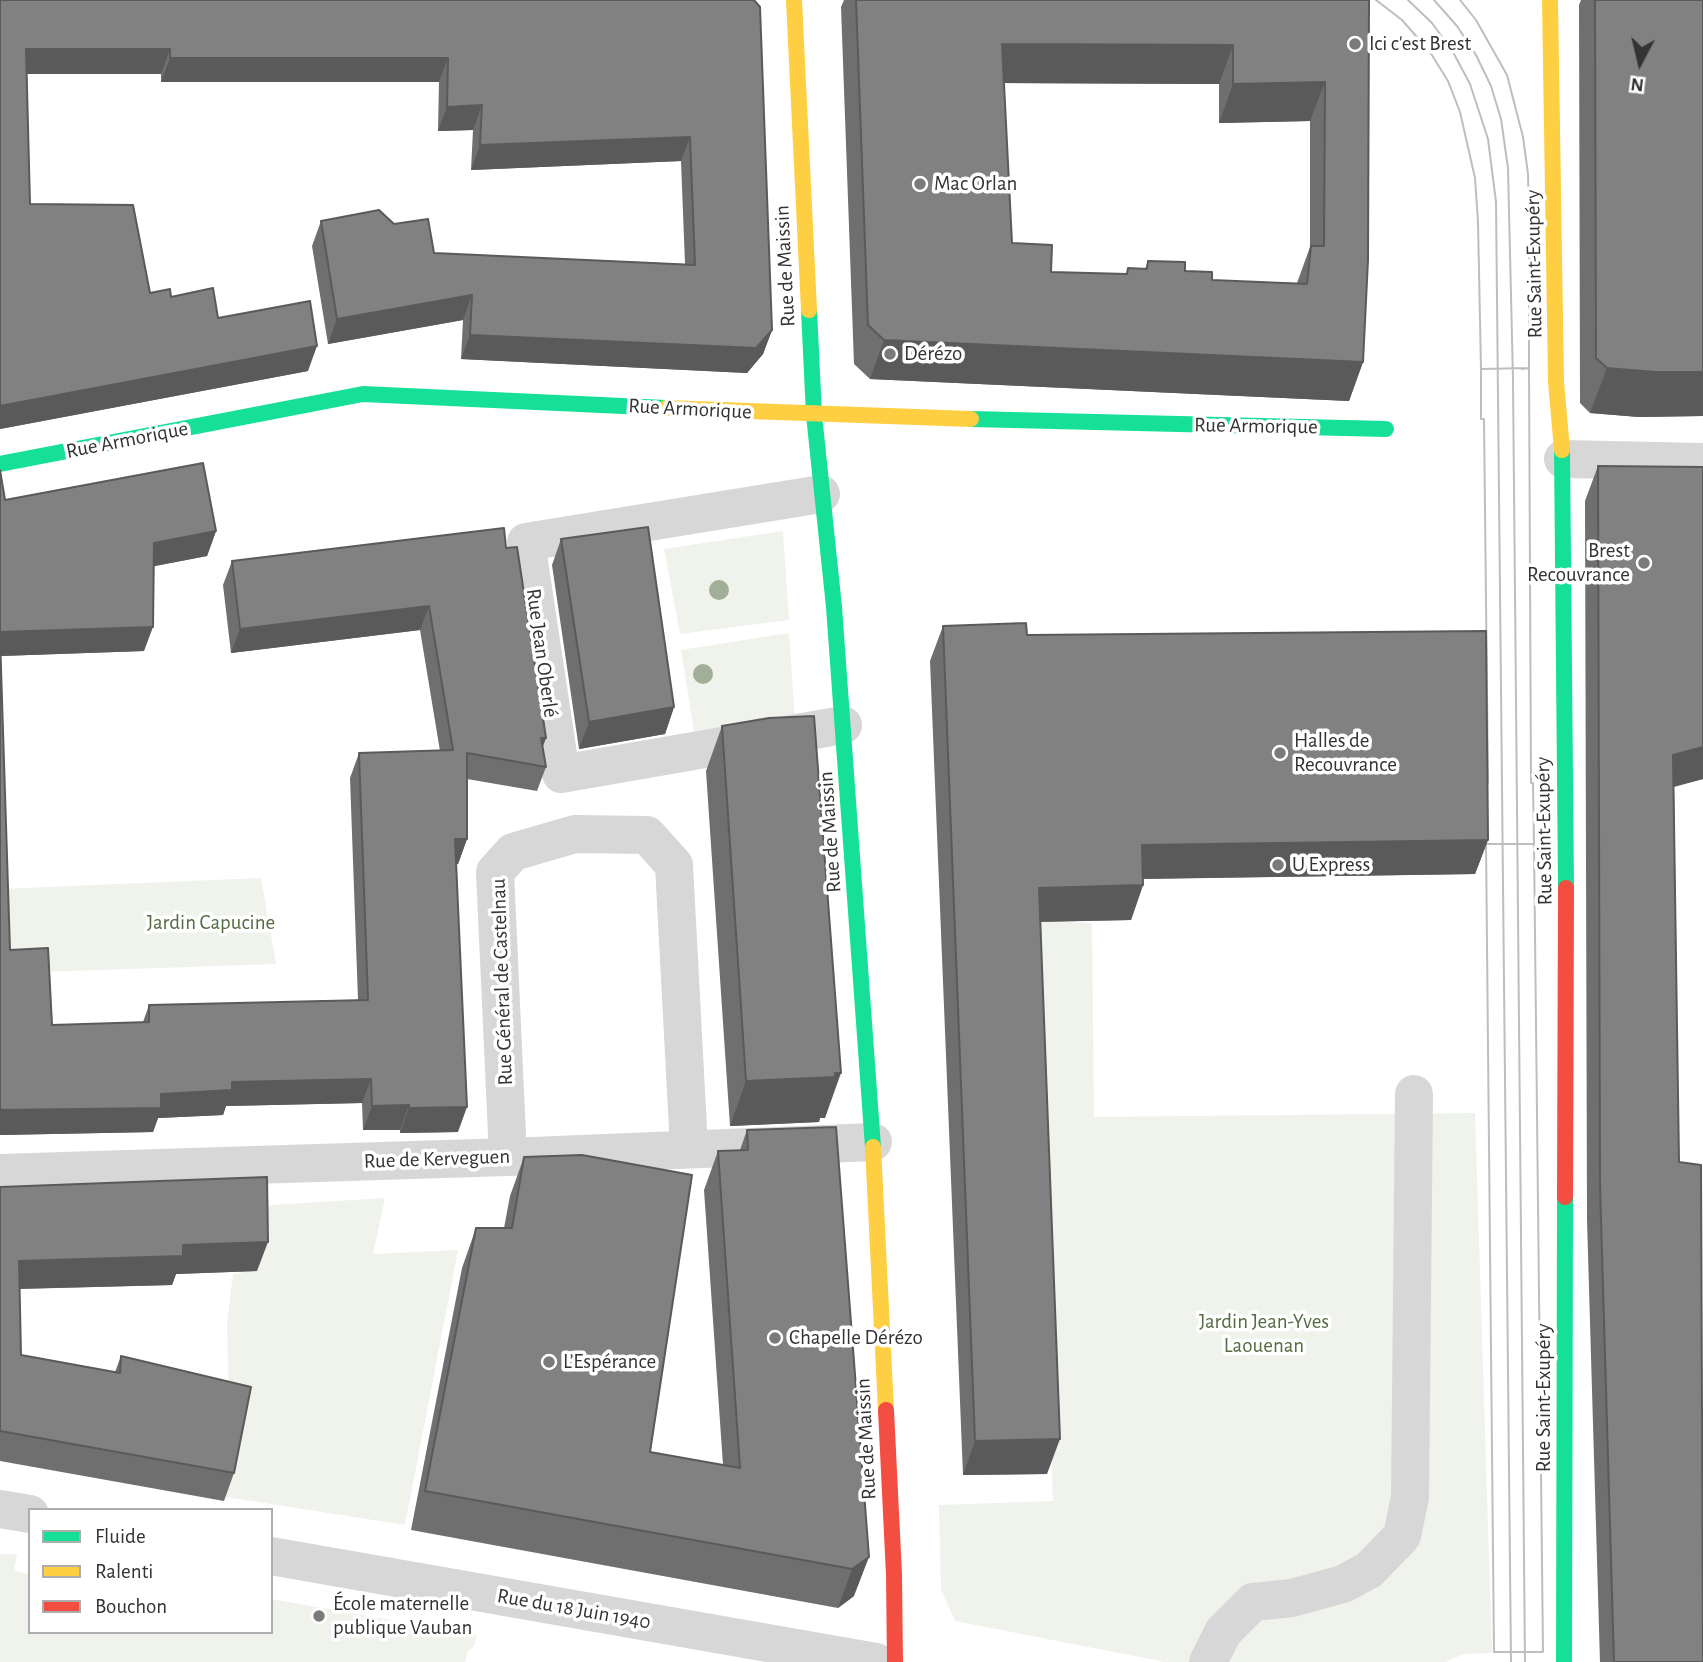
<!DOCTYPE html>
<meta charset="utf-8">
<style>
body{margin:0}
#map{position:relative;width:1703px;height:1662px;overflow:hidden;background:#fff;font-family:"Alegreya Sans",sans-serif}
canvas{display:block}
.legend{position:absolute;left:28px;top:1508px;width:245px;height:126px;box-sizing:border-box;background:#fff;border:2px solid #adadad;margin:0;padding:9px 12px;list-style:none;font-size:21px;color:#333}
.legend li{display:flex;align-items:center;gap:14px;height:35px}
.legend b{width:35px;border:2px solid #adadad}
.north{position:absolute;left:1605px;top:28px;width:70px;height:70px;-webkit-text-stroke:5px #fff;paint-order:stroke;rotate:187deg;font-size:19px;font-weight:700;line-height:28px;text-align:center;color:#333}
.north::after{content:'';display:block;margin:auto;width:24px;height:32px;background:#333;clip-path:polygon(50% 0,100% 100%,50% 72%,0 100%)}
</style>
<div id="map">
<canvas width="1703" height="1662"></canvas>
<ul class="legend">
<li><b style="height:9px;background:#16e098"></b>Fluide</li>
<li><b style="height:9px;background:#ffcf43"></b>Ralenti</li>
<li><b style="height:9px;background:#f24e42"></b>Bouchon</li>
</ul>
<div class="north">N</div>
</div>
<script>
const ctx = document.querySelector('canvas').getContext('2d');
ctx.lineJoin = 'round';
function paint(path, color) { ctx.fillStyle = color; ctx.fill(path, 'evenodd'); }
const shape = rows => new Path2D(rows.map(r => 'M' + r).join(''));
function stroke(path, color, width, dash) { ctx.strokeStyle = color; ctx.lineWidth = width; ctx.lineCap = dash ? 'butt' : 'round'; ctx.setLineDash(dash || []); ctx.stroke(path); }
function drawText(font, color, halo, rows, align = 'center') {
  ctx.font = font + ' "Alegreya Sans",sans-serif'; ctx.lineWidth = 7; ctx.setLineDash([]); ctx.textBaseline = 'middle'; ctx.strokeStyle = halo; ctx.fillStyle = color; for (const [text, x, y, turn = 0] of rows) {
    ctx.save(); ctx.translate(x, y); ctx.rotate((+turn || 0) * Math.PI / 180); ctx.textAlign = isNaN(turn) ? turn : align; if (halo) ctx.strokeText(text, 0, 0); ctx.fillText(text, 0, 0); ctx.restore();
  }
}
paint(shape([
 [783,531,789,620,680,634,664,549],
 [789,633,795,720,695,738,681,650],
 [1017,689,1043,921,1092,923,1094,1117,1475,1113,1492,1653,1464,1654,1446,1662,1165,1662,955,1621,941,1589,939,1505,1053,1501],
 [261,878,276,964,40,972,0,951,0,889],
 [385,1198,373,1254,458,1250,405,1525,226,1497,240,1415,229,1413,227,1322,233,1274,257,1270,257,1206],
 [0,1554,17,1554,14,1571,30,1574,30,1632,271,1632,271,1599,477,1635,474,1646,468,1651,465,1662,0,1662]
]), '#f0f3ec');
stroke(shape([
 [1563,459,1703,462],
 [821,494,526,542,561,774,843,725],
 [508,1157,495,872,513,852,575,834,647,835,674,865,689,1148],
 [0,1173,508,1157,873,1142],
 [0,1509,30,1514],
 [271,1556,876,1662],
 [1208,1662,1223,1632,1253,1602,1292,1598,1343,1584,1369,1570,1402,1536,1410,1497,1414,1094]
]), '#d7d7d7', 38);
stroke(shape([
 [809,310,814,415,834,607,873,1147],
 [971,419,1386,429],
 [1562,450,1566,888],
 [0,464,363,394,666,408],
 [1564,1662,1565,1197]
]), '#16e098', 16);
stroke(shape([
 [794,0,809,310],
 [1550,0,1556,382,1562,450],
 [666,408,971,419],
 [873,1147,886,1410]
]), '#ffcf43', 16);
stroke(shape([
 [1565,1197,1566,888],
 [886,1410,894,1575,895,1662]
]), '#f24e42', 16);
stroke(shape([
 [1376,0,1402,20,1430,52,1448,81,1460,112,1475,178,1478,222,1481,369,1490,369],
 [1408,0,1432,23,1453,52,1470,84,1488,139,1496,202,1511,1662],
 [1434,0,1457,26,1476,55,1491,86,1501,119,1508,168,1513,380,1525,1662],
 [1460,0,1476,20,1507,75,1523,137,1528,174,1529,213,1529,368,1522,369],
 [1529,368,1531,783,1533,783,1534,844,1486,844,1485,784,1488,783,1484,419,1481,419,1481,369,1529,368],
 [1486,844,1534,844,1543,1652,1494,1652,1486,844]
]), '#bebebe', 2);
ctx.fillStyle = '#a2ae98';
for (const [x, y] of [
 [719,590],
 [703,674]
]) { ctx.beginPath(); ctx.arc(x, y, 10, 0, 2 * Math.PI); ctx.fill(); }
paint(shape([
 [0,0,754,0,772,330,763,354,747,373,461,359,463,320,328,344,312,246,321,221,394,224,434,253,685,264,681,161,471,170,473,130,438,131,439,82,161,82,161,74,27,74,30,204,150,293,171,297,218,318,308,371,0,429],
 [844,0,1369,0,1363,362,1349,401,870,379,854,364,841,7],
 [1004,83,1219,84,1219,123,1310,121,1310,247,1297,283,1212,280,1185,271,1148,261,1145,269,1128,268,1126,274,1051,272,1012,243],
 [1581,0,1703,0,1703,416,1639,417,1590,413,1580,403,1579,5],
 [1598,466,1703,779,1674,787,1679,1162,1702,1547,1703,1662,1600,1662,1587,1220,1585,501],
 [0,470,5,500,216,531,207,556,154,566,144,651,1,656,10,950,52,1025,143,1022,149,1005,358,1000,350,778,359,753,440,751,420,630,231,653,223,585,232,561,506,548,546,738,542,748,546,767,537,791,467,779,467,839,458,864,456,864,458,1132,400,1133,400,1130,363,1130,362,1103,226,1106,223,1115,158,1118,153,1132,0,1135],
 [561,539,674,707,665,734,579,749,552,565],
 [943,626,1027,635,1488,840,1475,874,1143,879,1143,885,1131,920,1040,922,1047,1474,963,1475,930,661],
 [722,726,825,1118,820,1118,819,1122,730,1126,706,771],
 [836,1127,854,1596,838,1608,411,1530,462,1268,476,1228,504,1228,510,1196,524,1157,650,1452,723,1465,704,1190,718,1151,740,1150,747,1130],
 [0,1187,257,1271,176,1274,172,1285,19,1289,21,1355,115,1372,121,1356,234,1473,224,1501,0,1461]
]), '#6f6f6f');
paint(shape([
 [1002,44,1233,45,1219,84,988,83],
 [26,49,170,49,161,74,17,74],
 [170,58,448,58,439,82,161,82],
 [1325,82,1310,121,1219,123,1233,84],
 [482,105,473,130,438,131,447,107],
 [690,137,681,161,471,170,480,145],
 [472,295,463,320,328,344,337,319],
 [772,330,763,354,747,373,461,359,470,335],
 [884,340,1363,362,1349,401,870,379],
 [317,346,308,371,0,429,0,406],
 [1607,368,1703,372,1703,416,1639,417,1590,413],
 [216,531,207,556,145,568,154,543],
 [429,606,420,630,231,653,240,629],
 [153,627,144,651,0,656,0,632],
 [674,707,665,734,579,749,589,722],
 [541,738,546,738,537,762],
 [1703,747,1703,779,1660,790,1673,755],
 [455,839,467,839,458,864,446,864],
 [1488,840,1475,874,1129,879,1142,845],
 [1143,885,1131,920,1026,922,1039,888],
 [841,1073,825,1118,820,1118,819,1122,730,1126,746,1081],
 [371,1079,362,1103,226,1106,223,1115,158,1118,153,1132,0,1135,0,1110,161,1094,232,1082],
 [409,1105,400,1130,363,1130,372,1106],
 [467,1107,458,1132,400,1133,409,1108],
 [268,1242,257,1271,176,1274,172,1285,9,1289,19,1261,183,1245],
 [1060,1439,1047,1474,963,1475,975,1441],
 [869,1557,854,1596,838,1608,852,1569]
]), '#5a5a5a');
const building = shape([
 [0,0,754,0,760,7,772,330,756,348,470,335,472,295,337,319,321,221,379,210,394,224,428,219,434,253,695,265,690,137,480,145,482,105,447,107,448,58,170,58,170,49,26,49,30,204,133,205,150,293,170,289,171,297,213,288,218,318,310,301,317,346,0,406,0,0],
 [856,0,1369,0,1368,260,1363,362,884,340,868,325,856,0],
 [1002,44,1233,45,1233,84,1325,82,1324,246,1311,246,1307,284,1212,280,1212,272,1185,271,1185,262,1148,261,1147,269,1128,268,1127,274,1051,272,1052,245,1012,243,1002,44],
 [1595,0,1703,0,1703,372,1655,372,1607,368,1596,358,1595,0],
 [203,463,216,531,154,543,153,627,0,632,0,470,5,500,203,463],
 [1598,466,1703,467,1703,747,1673,755,1679,1162,1701,1165,1703,1662,1614,1662,1600,1185,1598,466],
 [648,527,674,707,589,722,561,539,648,527],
 [504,528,506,548,517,547,546,738,541,738,546,767,467,753,467,839,455,839,467,1107,409,1108,409,1105,372,1106,371,1079,232,1082,232,1090,161,1094,161,1108,0,1110,0,637,10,950,48,948,52,1025,149,1022,149,1005,368,1000,359,753,453,750,429,606,240,629,232,561,504,528],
 [1026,623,1027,635,1486,631,1488,840,1142,845,1143,885,1039,888,1060,1439,975,1441,943,626,1026,623],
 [814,716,841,1073,835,1073,835,1077,746,1081,722,726,769,718,814,716],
 [836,1127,869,1557,852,1569,425,1491,476,1228,512,1228,524,1157,582,1155,692,1175,650,1452,740,1468,718,1151,748,1150,747,1130,836,1127],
 [267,1177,268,1242,183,1245,183,1256,19,1261,21,1355,120,1373,121,1356,251,1387,234,1473,0,1431,0,1187,267,1177]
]);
paint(building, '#818181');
stroke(building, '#5a5a5a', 2);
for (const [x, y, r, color] of [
 [1355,44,7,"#7a7a7a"],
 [920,184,7,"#7a7a7a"],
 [890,354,7,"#7a7a7a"],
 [1644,563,7,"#7a7a7a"],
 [1280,753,7,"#7a7a7a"],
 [1278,865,7,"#7a7a7a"],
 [775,1338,7,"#7a7a7a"],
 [549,1362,7,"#7a7a7a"],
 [319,1616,7,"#7a7a7a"]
]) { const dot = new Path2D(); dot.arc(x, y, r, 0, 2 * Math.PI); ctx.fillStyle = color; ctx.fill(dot); stroke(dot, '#fff', 2.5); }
drawText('21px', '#333', '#fff', [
 ["Ici c'est Brest",1369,44],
 ["Mac Orlan",934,184],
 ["Dérézo",904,354],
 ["Brest",1630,551,"right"],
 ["Recouvrance",1630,575,"right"],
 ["Halles de",1294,741],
 ["Recouvrance",1294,765],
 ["U Express",1292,865],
 ["Chapelle Dérézo",789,1338],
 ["L’Espérance",563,1362],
 ["École maternelle",333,1604],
 ["publique Vauban",333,1628]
], 'left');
drawText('21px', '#333', '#fff', [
 ["Rue Saint-Exupéry",1534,264,-91],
 ["Rue de Maissin",785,266,-93],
 ["Rue Armorique",690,409,3],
 ["Rue Armorique",1256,426,1],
 ["Rue Armorique",127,440,-11],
 ["Rue Jean Oberlé",542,653,82],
 ["Rue Saint-Exupéry",1544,831,-91],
 ["Rue de Maissin",830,832,-94],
 ["Rue Général de Castelnau",502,982,-92],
 ["Rue de Kerveguen",437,1159,-2],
 ["Rue Saint-Exupéry",1544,1398,-90],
 ["Rue de Maissin",866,1439,-93],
 ["Rue du 18 Juin 1940",574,1609,10]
]);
drawText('21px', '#566c43', '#fff', [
 ["Jardin Capucine",211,923],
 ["Jardin Jean-Yves",1264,1322],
 ["Laouenan",1264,1346]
]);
</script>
